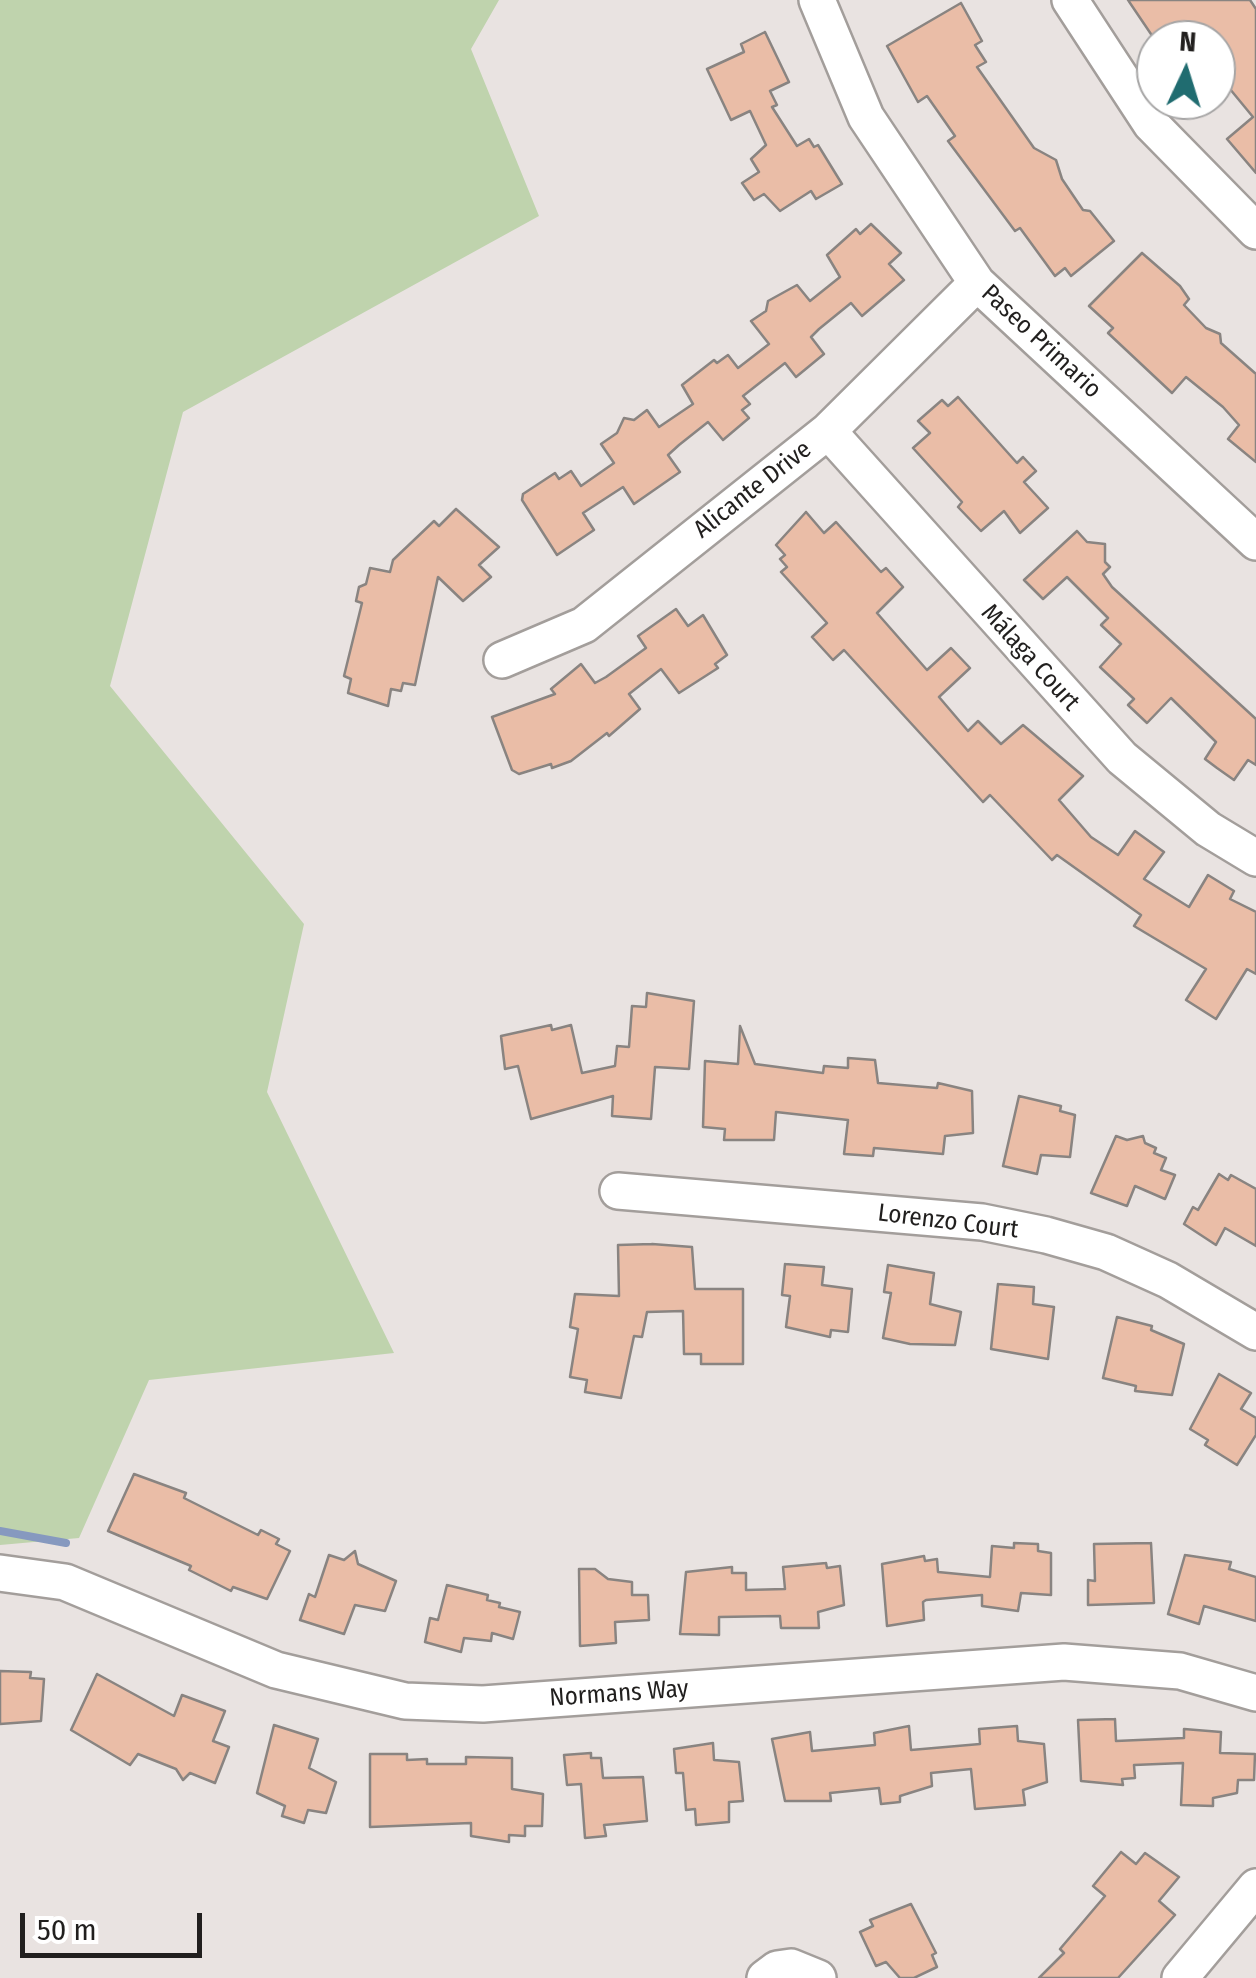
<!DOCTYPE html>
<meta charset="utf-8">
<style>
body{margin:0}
#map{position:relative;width:1256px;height:1978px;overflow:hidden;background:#e9e3e1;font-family:"Fira Sans Condensed",sans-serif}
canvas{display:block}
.north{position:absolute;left:1136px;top:20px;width:100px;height:100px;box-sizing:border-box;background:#fff;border:2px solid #a6a5a5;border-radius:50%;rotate:4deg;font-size:28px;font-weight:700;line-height:40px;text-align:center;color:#211f1e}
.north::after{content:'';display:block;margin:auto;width:35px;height:45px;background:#206c70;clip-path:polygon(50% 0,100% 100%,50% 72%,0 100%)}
.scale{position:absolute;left:20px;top:1913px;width:182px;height:45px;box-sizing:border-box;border:5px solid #211f1e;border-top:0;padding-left:12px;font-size:30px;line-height:35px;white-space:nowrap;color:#211f1e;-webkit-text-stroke:8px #fff;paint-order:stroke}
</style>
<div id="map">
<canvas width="1256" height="1978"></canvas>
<div class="north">N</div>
<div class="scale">50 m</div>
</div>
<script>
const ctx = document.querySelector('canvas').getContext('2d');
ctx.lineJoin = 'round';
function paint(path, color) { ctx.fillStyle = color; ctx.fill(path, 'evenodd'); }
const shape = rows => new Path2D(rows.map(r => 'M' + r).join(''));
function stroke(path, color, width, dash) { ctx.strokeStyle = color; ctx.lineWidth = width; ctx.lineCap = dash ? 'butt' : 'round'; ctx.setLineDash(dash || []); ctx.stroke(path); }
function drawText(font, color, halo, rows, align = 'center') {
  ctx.font = font + ' "Fira Sans Condensed",sans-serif'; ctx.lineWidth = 8; ctx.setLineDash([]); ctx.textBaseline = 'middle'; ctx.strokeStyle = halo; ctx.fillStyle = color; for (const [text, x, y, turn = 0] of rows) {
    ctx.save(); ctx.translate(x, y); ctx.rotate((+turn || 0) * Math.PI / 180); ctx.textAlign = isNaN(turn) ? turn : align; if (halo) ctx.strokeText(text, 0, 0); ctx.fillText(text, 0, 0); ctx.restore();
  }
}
paint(shape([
 [0,0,499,0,471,49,539,216,183,412,110,686,304,924,267,1092,394,1353,149,1380,79,1538,0,1545]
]), '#bfd3ad');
stroke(shape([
 [0,1531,66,1543]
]), '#8699bf', 8);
const building = shape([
 [1128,0,1250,0,1256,9,1256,173,1227,139,1253,117,1225,83,1216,89,1216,40,1155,40,1128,0],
 [961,3,982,41,975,45,986,62,977,67,1034,148,1056,160,1062,179,1083,210,1090,211,1114,241,1071,276,1065,268,1055,276,1020,228,1015,231,948,141,955,136,927,96,918,102,887,46,961,3],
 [765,32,789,82,770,91,777,105,772,107,797,146,809,139,814,147,818,145,842,184,816,199,811,191,780,211,764,194,754,200,742,183,759,172,751,159,766,145,750,111,731,120,707,69,744,52,741,44,765,32],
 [871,224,901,253,889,264,904,280,862,316,851,303,819,329,811,337,824,354,796,377,785,363,743,396,750,404,742,410,749,418,723,440,708,422,679,445,668,455,680,472,634,504,623,487,583,513,594,530,557,555,522,500,523,494,555,473,559,479,571,471,581,486,614,463,601,444,617,433,624,418,634,420,647,410,659,427,693,404,682,385,714,360,717,363,728,355,738,368,769,344,751,321,766,311,768,301,797,285,810,301,840,277,827,255,856,229,860,234,871,224],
 [1142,253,1180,286,1189,299,1184,305,1206,328,1220,334,1221,343,1256,374,1256,462,1228,439,1239,425,1223,407,1186,377,1172,393,1108,333,1113,328,1089,306,1142,253],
 [958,397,1017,463,1023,457,1036,471,1024,482,1048,508,1020,533,1004,511,981,531,958,507,962,502,913,448,930,433,918,421,942,400,948,406,958,397],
 [456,509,499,547,479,565,491,577,463,601,438,577,415,685,403,683,401,691,391,689,388,706,348,693,351,679,344,676,362,603,356,601,359,587,366,584,370,568,390,572,393,560,434,521,439,526,456,509],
 [806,512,824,533,836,522,881,572,886,568,903,587,877,613,927,670,951,648,970,668,939,697,968,731,978,721,1001,744,1023,725,1083,776,1059,800,1091,837,1118,855,1135,831,1164,852,1144,879,1189,907,1208,875,1234,891,1230,899,1256,912,1256,974,1247,969,1216,1019,1186,1000,1206,969,1134,926,1141,915,1057,855,1052,860,990,795,983,802,844,650,833,660,812,637,827,623,781,572,787,567,780,559,785,555,776,545,806,512],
 [1077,531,1087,542,1105,544,1105,562,1110,567,1103,574,1112,587,1256,719,1256,765,1248,760,1234,780,1217,768,1205,759,1216,742,1171,698,1147,723,1128,705,1134,699,1100,667,1121,644,1101,625,1108,618,1067,577,1043,599,1024,580,1077,531],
 [676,609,688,626,703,615,727,655,715,664,718,668,679,693,661,669,629,694,640,709,609,736,607,733,571,761,552,768,551,764,519,774,512,770,492,717,555,694,551,689,581,664,595,683,606,677,646,648,638,636,676,609],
 [647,993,694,1001,689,1069,655,1067,651,1119,612,1116,613,1096,531,1119,518,1066,505,1069,501,1036,551,1025,552,1030,571,1025,582,1073,615,1066,617,1046,629,1047,632,1006,646,1007,647,993],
 [740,1026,755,1064,823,1073,824,1066,848,1068,848,1058,875,1060,878,1083,937,1088,938,1083,972,1091,973,1133,945,1136,943,1154,874,1148,873,1156,844,1154,848,1120,776,1112,774,1140,724,1140,725,1129,703,1127,705,1061,738,1064,740,1026],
 [1019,1096,1061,1106,1060,1111,1075,1115,1070,1157,1041,1155,1037,1174,1003,1166,1019,1096],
 [1116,1136,1127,1140,1143,1136,1145,1143,1156,1148,1154,1153,1166,1158,1161,1170,1175,1175,1165,1199,1135,1186,1127,1206,1091,1193,1116,1136],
 [1219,1174,1228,1180,1231,1175,1256,1189,1256,1246,1225,1228,1216,1245,1184,1224,1193,1207,1198,1210,1219,1174],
 [652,1244,692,1247,695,1289,743,1289,743,1364,701,1364,701,1354,684,1354,683,1311,647,1312,642,1337,634,1336,621,1398,585,1392,587,1380,570,1377,578,1329,570,1327,575,1294,619,1296,618,1245,652,1244],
 [785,1264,824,1267,822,1285,852,1289,848,1332,831,1330,830,1337,786,1327,790,1296,782,1295,785,1264],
 [888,1265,934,1273,930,1304,961,1312,955,1345,910,1344,883,1338,891,1293,884,1292,888,1265],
 [998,1284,1034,1287,1033,1304,1054,1307,1048,1359,991,1349,998,1284],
 [1117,1317,1152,1326,1151,1330,1184,1344,1172,1395,1135,1391,1136,1386,1103,1378,1117,1317],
 [1219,1374,1251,1393,1241,1409,1256,1418,1256,1435,1237,1465,1205,1445,1208,1440,1190,1429,1219,1374],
 [134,1474,186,1493,184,1498,258,1535,261,1530,279,1539,276,1544,290,1551,267,1599,233,1587,231,1591,189,1570,191,1566,108,1531,134,1474],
 [1014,1543,1038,1544,1038,1551,1051,1553,1051,1595,1021,1593,1018,1611,982,1606,982,1595,926,1600,923,1602,924,1620,887,1626,882,1564,924,1556,925,1561,937,1559,938,1572,990,1577,992,1546,1014,1548,1014,1543],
 [1151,1543,1154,1603,1088,1605,1088,1580,1095,1581,1094,1544,1151,1543],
 [355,1551,358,1564,396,1581,385,1611,355,1605,344,1634,300,1620,309,1594,315,1597,329,1555,344,1560,355,1551],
 [1185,1555,1231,1562,1229,1569,1256,1577,1256,1621,1204,1606,1199,1624,1168,1614,1185,1555],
 [826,1563,827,1568,840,1566,844,1605,818,1612,819,1628,781,1628,780,1616,719,1617,719,1635,680,1634,686,1572,732,1567,732,1573,746,1573,746,1590,785,1589,783,1567,826,1563],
 [579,1569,595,1569,608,1579,632,1582,632,1595,648,1595,649,1620,615,1622,616,1643,580,1646,579,1569],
 [447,1585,488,1595,487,1600,500,1603,499,1607,520,1612,513,1639,492,1633,491,1641,464,1638,461,1652,425,1642,430,1618,438,1620,447,1585],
 [0,1671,31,1672,30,1678,44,1679,41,1721,0,1724,0,1671],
 [97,1674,174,1716,182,1695,225,1711,213,1741,229,1747,215,1783,190,1773,183,1780,176,1769,138,1754,130,1765,71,1730,97,1674],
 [1115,1719,1116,1741,1184,1738,1184,1729,1221,1732,1220,1753,1255,1754,1254,1780,1238,1780,1237,1793,1213,1798,1213,1806,1181,1805,1183,1763,1134,1765,1135,1778,1122,1779,1123,1785,1081,1781,1078,1720,1115,1719],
 [274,1725,318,1739,309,1768,336,1782,326,1813,308,1810,304,1823,282,1816,285,1806,257,1793,274,1725],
 [909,1726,911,1750,980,1744,979,1729,1017,1726,1018,1741,1044,1744,1047,1782,1023,1790,1025,1805,975,1809,971,1769,931,1773,932,1786,900,1796,900,1802,881,1804,879,1788,830,1793,831,1801,785,1801,772,1739,810,1732,812,1751,875,1745,874,1733,909,1726],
 [713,1743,714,1760,739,1762,743,1801,729,1802,729,1822,696,1825,695,1809,686,1810,683,1773,676,1773,674,1749,713,1743],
 [591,1753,591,1758,601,1758,603,1778,643,1777,647,1821,604,1825,606,1836,585,1838,581,1784,567,1785,564,1755,591,1753],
 [370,1754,407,1754,407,1760,427,1759,427,1764,466,1764,466,1757,512,1758,512,1789,543,1794,542,1826,525,1826,525,1836,509,1835,509,1842,471,1836,471,1823,370,1827,370,1754],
 [1121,1852,1136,1864,1145,1853,1179,1877,1159,1901,1175,1915,1118,1978,1039,1978,1064,1953,1060,1949,1105,1896,1093,1886,1121,1852],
 [911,1904,936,1953,932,1955,937,1967,914,1978,900,1978,886,1962,876,1966,860,1932,873,1926,870,1920,911,1904]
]);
paint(building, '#eabda7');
stroke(building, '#898481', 2.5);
const minor = shape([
 [817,0,866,117,977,283,1256,542],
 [1070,0,1151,124,1256,231],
 [828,431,1122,758,1208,829,1256,858],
 [502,660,584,625,828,431,977,283],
 [618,1191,982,1222,1046,1235,1106,1252,1168,1280,1256,1332],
 [0,1573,65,1582,276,1670,405,1701,483,1704,1064,1662,1180,1671,1256,1693],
 [765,1978,777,1969,791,1967,818,1978],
 [1180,1978,1256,1887]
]);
stroke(minor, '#a39e9b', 40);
stroke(minor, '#fff', 35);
drawText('25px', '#211f1e', '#fff', [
 ["Paseo Primario",1041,342,43],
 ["Alicante Drive",753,490,-38],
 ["Málaga Court",1030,658,48],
 ["Lorenzo Court",948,1222,7],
 ["Normans Way",619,1694,-4]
]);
</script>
